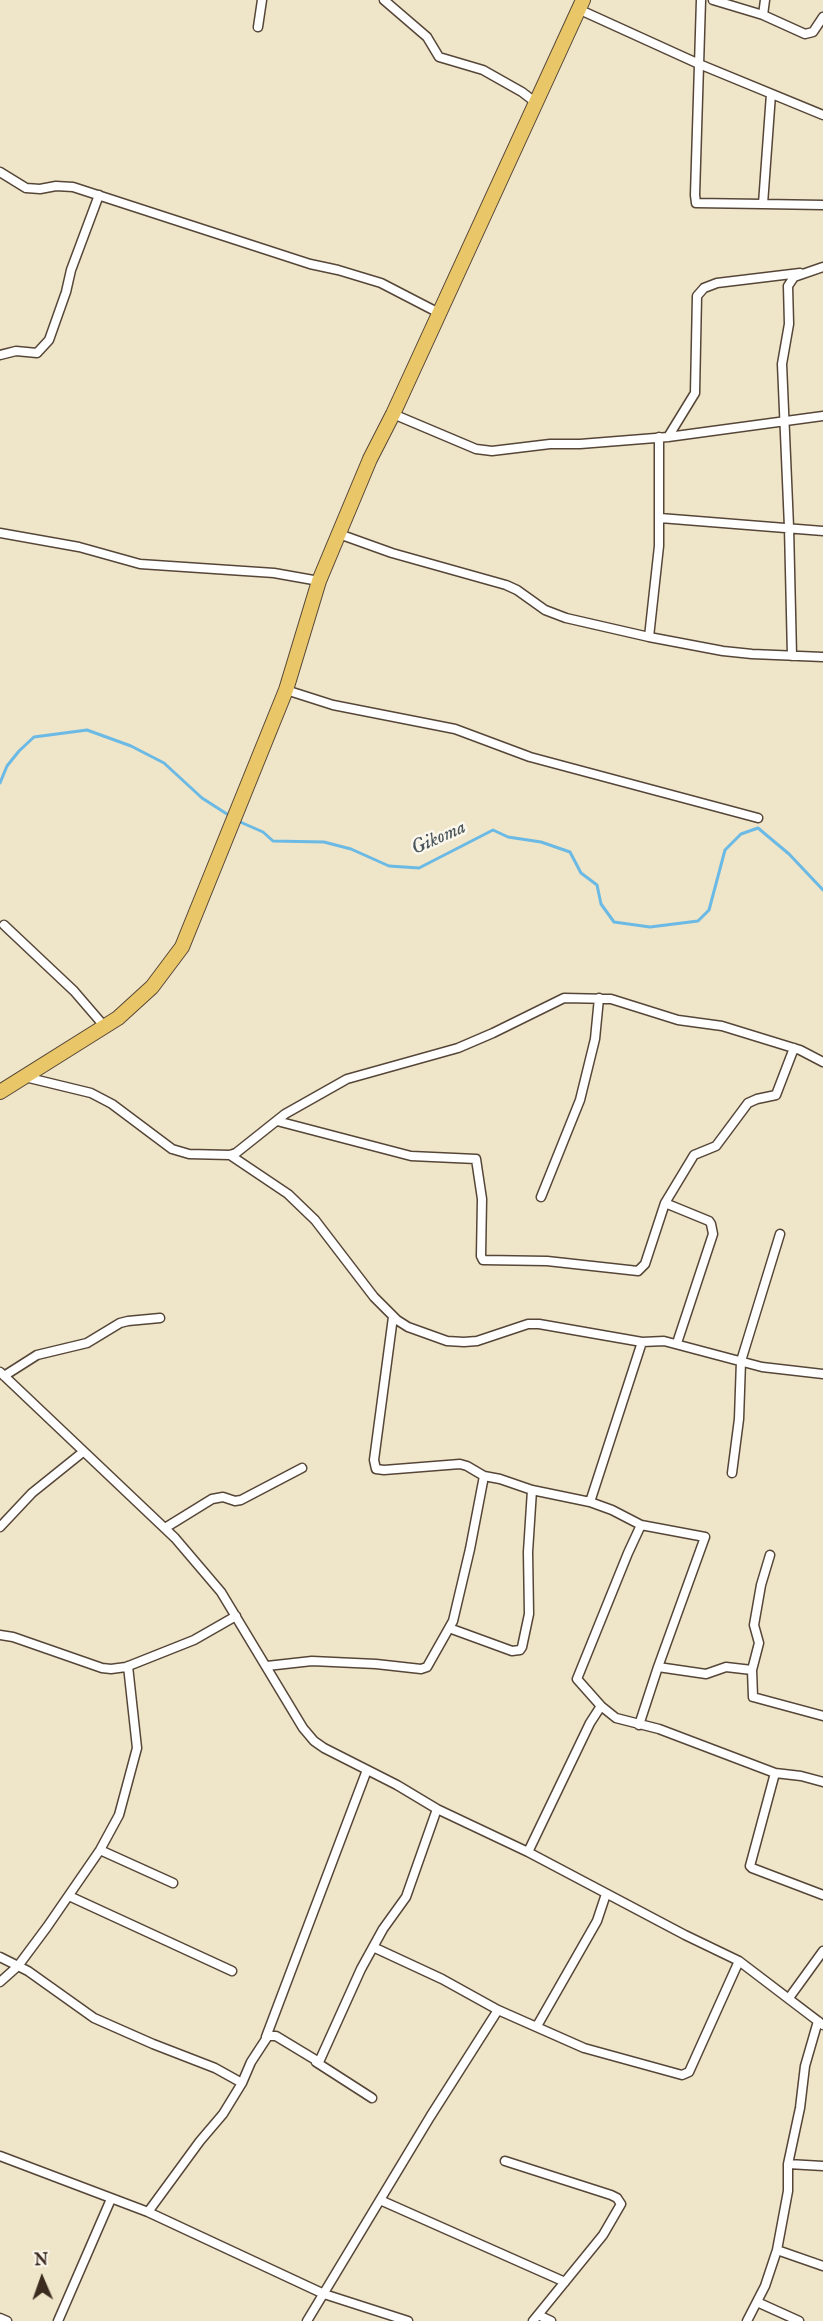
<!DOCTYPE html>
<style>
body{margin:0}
#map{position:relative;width:823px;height:2321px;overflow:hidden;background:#efe5c8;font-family:"IM FELL English",serif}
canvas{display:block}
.north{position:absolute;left:12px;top:2249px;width:60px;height:60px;-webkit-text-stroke:4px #fbf7ec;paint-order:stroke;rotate:358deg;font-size:16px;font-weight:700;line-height:24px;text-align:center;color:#3b2a1e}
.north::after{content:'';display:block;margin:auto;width:21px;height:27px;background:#3b2a1e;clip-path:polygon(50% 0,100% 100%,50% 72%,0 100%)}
</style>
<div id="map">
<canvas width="823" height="2321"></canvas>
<div class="north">N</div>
</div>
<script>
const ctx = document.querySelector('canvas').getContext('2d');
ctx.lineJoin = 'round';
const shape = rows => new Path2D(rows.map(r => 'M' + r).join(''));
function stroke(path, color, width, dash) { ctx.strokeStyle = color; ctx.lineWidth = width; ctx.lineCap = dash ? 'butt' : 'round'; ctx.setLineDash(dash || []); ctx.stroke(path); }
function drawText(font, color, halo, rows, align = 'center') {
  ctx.font = font + ' "IM FELL English",serif'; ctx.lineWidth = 5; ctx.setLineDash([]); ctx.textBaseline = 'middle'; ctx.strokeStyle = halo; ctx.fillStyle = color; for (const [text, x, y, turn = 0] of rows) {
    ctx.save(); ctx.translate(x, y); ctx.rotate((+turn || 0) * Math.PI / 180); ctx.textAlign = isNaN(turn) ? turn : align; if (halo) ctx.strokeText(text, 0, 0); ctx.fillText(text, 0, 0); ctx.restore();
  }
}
stroke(shape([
 [0,783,7,766,19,751,34,737,87,730,131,746,164,763,202,798,230,816],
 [238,821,263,832,273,841,324,842,351,849,389,866,419,868,493,830,508,837,541,842,570,852,581,873,597,885,601,904,614,922,650,927,698,921,709,910,725,850,741,834,758,828,789,854,823,890]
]), '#6bb9e5', 3);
const minor = shape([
 [384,0,427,37,439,57,483,70,522,92,535,102],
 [701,0,695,195,696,203,763,204],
 [713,0,763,15,805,34,813,32,823,17],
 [578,9,699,64,823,115],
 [763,15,765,0],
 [258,27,262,0],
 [771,94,763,204,823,205],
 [0,172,26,188,40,189,56,186,73,187,310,264,338,270,381,283,439,313],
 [0,355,16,351,37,353,49,340,66,292,71,270,99,195],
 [393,414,476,449,492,451,550,444,580,444,668,437,823,416],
 [668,437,695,393,697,296,704,288,717,283,800,273],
 [660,518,823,531],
 [0,533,79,547,140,564,274,573,319,581],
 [339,534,392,553,506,585,517,590,545,610,566,618,649,637,723,651,752,654,823,657],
 [649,637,659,546,659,437],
 [792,656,789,527,782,364,789,324,788,286,794,277,823,267],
 [286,690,333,705,455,729,530,757,758,818],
 [4,925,74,991,105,1027],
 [25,1077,91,1093,112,1104,172,1149,189,1154,230,1155,236,1153,285,1114,347,1079,458,1048,493,1033,564,998,611,999,678,1020,722,1026,800,1050,823,1062],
 [277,1121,411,1156,476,1159,482,1199,481,1256,483,1260,547,1261,638,1271,645,1264,665,1203,709,1221,711,1224,713,1234,677,1343],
 [230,1155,288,1194,315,1220,374,1297,397,1320,408,1327,447,1341,464,1342,477,1341,528,1324,539,1324,642,1342,664,1341,762,1367,823,1374],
 [541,1197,580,1100,595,1039,599,998],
 [665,1203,694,1155,716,1146,748,1103,757,1099,776,1095,794,1048],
 [393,1317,374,1460,376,1469,384,1470,460,1464,467,1466,484,1476,500,1479,532,1490,528,1552,529,1614,522,1647,520,1650,512,1651,449,1628],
 [0,1372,175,1538,221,1592,303,1728,314,1741,324,1748,397,1785,437,1809,528,1852,685,1935,739,1961,823,2025],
 [4,1376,37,1355,87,1343,120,1323,128,1321,160,1318],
 [732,1473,739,1419,741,1361,780,1234],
 [532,1490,590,1502],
 [641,1525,705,1537,658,1667],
 [0,1527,32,1493,83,1452],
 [165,1528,212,1499,223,1497,235,1501,241,1500,302,1468],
 [0,1635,13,1637,102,1668,111,1669,126,1667,194,1640,236,1616],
 [267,1666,312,1661,376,1664,421,1669,427,1667,453,1621,470,1549,484,1476],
 [752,1670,759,1643,754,1625,761,1585,770,1555],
 [601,1706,577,1679,628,1553,641,1525,612,1510,590,1502,642,1342],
 [639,1725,658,1667,706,1674,726,1667,752,1670,753,1697,823,1716],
 [775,1773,750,1866,752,1868,823,1895],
 [100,1850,173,1883],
 [528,1852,590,1723,601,1706,616,1718,659,1729,775,1773,801,1776,823,1782],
 [69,1896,232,1971],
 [373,1947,442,1979,498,2010,584,2048,682,2075,689,2072,739,1961],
 [0,1957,28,1971,94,2018,153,2044,215,2068,242,2083,251,2062,268,2036,276,2036,319,2062,361,1969,383,1929,406,1897,437,1809],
 [0,1982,18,1966,47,1927,100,1850,119,1815,137,1748,128,1666],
 [789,1998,823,1951],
 [537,2026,597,1921,606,1894],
 [266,2037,367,1770],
 [316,2062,372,2098],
 [0,2156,148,2212,324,2294,408,2321],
 [505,2161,611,2195,617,2198,621,2204,603,2235,533,2321],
 [788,2164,823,2166],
 [380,2200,565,2282],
 [148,2212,200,2141,223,2114,242,2083],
 [777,2250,823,2266],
 [757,2302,799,2321],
 [538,2315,551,2321],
 [0,2318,7,2321],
 [58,2321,111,2199],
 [307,2321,430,2117,498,2010],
 [747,2321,765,2286,777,2250,788,2191,788,2164,800,2108,805,2066,818,2021]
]);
const primary = shape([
 [0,1092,118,1018,152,987,182,947,286,690,319,581,370,459,393,414,583,0]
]);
stroke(minor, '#564638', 11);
stroke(primary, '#564638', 16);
stroke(minor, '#fff', 8);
stroke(primary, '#e9c769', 14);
drawText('italic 20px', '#49555a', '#fbf7ec', [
 ["Gikoma",439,839,-24]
]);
</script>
